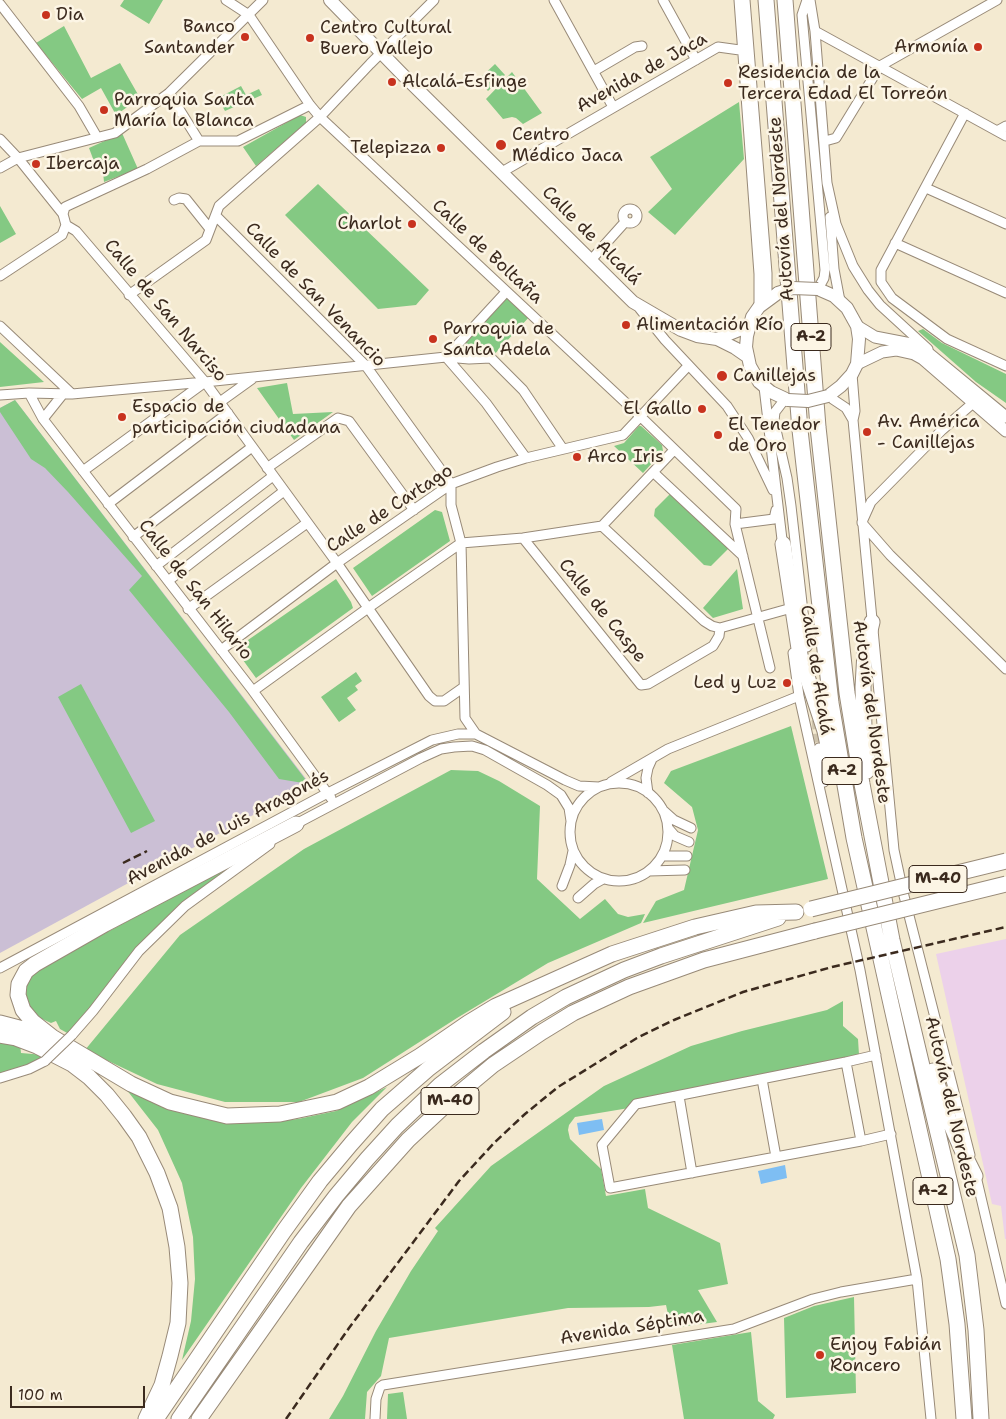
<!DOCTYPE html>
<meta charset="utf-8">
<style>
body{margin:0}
#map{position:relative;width:1006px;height:1419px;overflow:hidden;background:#f4ead1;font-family:"Shantell Sans",sans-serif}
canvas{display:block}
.scale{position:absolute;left:10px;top:1386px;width:135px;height:22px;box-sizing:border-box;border:2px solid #3b2a1e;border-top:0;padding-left:6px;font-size:15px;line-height:18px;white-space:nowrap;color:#3b2a1e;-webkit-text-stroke:4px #fcf5e5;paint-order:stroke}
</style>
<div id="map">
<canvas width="1006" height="1419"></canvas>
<div class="scale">100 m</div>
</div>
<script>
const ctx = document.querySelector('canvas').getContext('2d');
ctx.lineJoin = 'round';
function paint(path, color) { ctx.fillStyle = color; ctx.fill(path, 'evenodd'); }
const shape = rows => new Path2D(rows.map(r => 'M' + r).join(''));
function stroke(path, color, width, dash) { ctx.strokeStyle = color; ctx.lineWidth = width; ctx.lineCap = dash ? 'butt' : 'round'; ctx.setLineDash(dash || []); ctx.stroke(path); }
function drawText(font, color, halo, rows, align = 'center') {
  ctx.font = font + ' "Shantell Sans",sans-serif'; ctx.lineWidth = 5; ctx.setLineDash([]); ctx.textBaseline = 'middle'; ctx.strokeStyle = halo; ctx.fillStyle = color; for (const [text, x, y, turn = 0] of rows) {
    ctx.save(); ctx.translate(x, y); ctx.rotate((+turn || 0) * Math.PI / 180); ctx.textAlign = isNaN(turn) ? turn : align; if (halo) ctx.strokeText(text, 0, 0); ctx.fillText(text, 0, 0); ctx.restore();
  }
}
paint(shape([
 [1006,939,1006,1239,1005,1239,1001,1206,992,1204,936,954]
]), '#ecd1ea');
paint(shape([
 [15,400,310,784,0,953,0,408]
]), '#cbbfd5');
paint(shape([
 [124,0,163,0,149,24,120,6],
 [64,26,91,78,120,63,140,98,116,115,101,88,82,99,36,43],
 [495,64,505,75,488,91,478,80],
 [512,72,542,113,523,124,516,118,512,117,503,119,486,99],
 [241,86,246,95,259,89,262,95,253,99,250,95,233,104,234,107,225,111,218,98],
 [739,102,744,159,675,235,648,212,672,189,650,157],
 [300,115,306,117,306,123,256,166,243,147],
 [122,133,138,169,104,182,102,162,95,164,89,148],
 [318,184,429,290,416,305,378,309,285,215],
 [0,206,16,234,0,243],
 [506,292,531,315,491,358,446,357],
 [923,329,942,343,1006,374,1006,403,976,382,918,331],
 [0,342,44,382,0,387],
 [287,383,293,414,333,412,294,440,257,388],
 [15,400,309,784,279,779,229,712,129,590,142,576,68,492,45,468,31,459,0,412,0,408],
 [639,426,641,426,662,445,663,451,643,473,614,446,624,443],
 [671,493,730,547,711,566,704,565,654,516,655,509],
 [435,510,442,512,450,541,372,596,353,568],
 [737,569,743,609,713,618,703,608],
 [336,579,351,602,353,608,256,678,235,649],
 [356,672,362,681,355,686,358,690,347,698,356,710,339,722,321,697],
 [81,684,155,821,131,833,58,697],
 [791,726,828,879,643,923,656,901,684,890,698,830,692,807,664,783,671,771],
 [451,770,478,771,499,781,540,806,537,879,580,919,605,899,618,914,628,917,645,914,641,923,548,963,457,1018,363,1078,299,1102,225,1102,157,1084,85,1050,180,935,304,849],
 [234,864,207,885,103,995,69,1034,60,1029,56,1021,51,1023,40,1018,32,1011,25,999,25,985,31,973],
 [843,1001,843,1026,858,1039,859,1055,629,1108,575,1117,569,1125,568,1130,570,1139,601,1169,606,1196,645,1189,648,1208,720,1243,728,1284,698,1290,717,1322,671,1328,666,1305,649,1307,568,1308,389,1338,381,1376,367,1392,365,1419,329,1419,343,1396,376,1331,411,1271,438,1231,435,1228,491,1166,604,1086,691,1046,742,1031,827,1010],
 [0,1038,20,1043,21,1053,44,1055,41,1059,22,1069,0,1075],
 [119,1080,218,1120,256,1123,298,1119,336,1111,387,1087,352,1122,301,1188,182,1360,191,1321,195,1279,193,1237,182,1183,158,1130],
 [854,1297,856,1393,786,1398,784,1318,814,1306],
 [751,1332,758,1401,775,1415,773,1419,684,1419,672,1345],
 [403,1392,407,1419,387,1419,388,1394]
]), '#84c983');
paint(shape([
 [602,1119,604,1130,579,1135,577,1123],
 [785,1165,787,1178,761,1184,758,1171]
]), '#7ebef3');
stroke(shape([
 [816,720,819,748]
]), '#cfc4ad', 9, [9, 4.5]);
const street = shape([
 [226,0,249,15,310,105,320,117,641,417,736,509,735,524,774,519,776,510],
 [554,0,613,107],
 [663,0,696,60],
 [739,0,759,274,759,307],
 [745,0,767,273,767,300],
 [807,0,802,15,825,270,824,278,818,289],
 [810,0,815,31,827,183,836,224,853,266,868,290,880,305,928,349],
 [0,4,79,106,97,137],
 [815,31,1006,136],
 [594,71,635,47,642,46],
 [169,93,199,141],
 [965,113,881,270,881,282,892,298,947,339,1006,366],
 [997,131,1006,126],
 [0,139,18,158,63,214,66,225,76,231,205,382,337,563,429,696,435,701,444,701,464,687],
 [825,141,836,138,880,66,997,0],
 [0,168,18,158,115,133,169,93,263,0],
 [502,172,718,47,747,51],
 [926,188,1006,224],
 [174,200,179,198,186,199,210,229],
 '623 216a7 7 0 1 1 14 0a7 7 0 1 1-14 0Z',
 [63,214,65,207,147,169,199,141,238,141,310,105],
 [216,216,366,366,451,484,451,505,461,543,465,718,476,734],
 [830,217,834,269,840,301],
 [895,243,1006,293],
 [591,260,625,222],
 [0,276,62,235,66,225],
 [129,295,206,240,219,206,320,117,370,64,434,0],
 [640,309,665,340,727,406,748,438,773,490],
 [0,326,72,394],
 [446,357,486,403,526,458],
 [446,357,506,292],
 [852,374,855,411,853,420],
 [764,387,783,548],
 [29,393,43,419,253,691,331,798],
 [0,395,29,393,72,394,205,382,446,357,469,359,491,358,523,390,563,449],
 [828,396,846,408,853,420,894,850,903,892,970,1155],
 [785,399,775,412,774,421,787,478,791,506,807,647],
 [220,402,252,379],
 [43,419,63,394],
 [267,468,338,418,349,421,414,510],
 [83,471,205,382],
 [653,472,743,556],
 [108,504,228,413],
 [862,522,871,502,942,430,973,403,974,397],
 [862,523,890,555,1006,669],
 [735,524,770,668],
 [602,526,674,450],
 [133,537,252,447],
 [523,538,641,685,648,684,713,646,719,636,720,628],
 [461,543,523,538,602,526,704,621,712,626,720,628,788,609],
 [156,566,273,476],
 [168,581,284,491],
 [188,609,307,523],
 [221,650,337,563,451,484,497,467,526,458,623,435,688,366],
 [793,653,799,696,860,970,917,1279,931,1419],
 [253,691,368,608,461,543],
 [819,748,824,782],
 [611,782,668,749,799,696],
 '570 832a49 49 0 1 1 98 0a49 49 0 1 1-98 0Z',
 [648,793,646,778,648,768,652,759],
 [664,811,674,820,691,828],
 [294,825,421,758,441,749,454,747,472,746,485,750,547,785,561,795,569,808,571,821],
 [668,828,675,836,689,842],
 [662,856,687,856],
 [649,871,685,870],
 [562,886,570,865,573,851],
 [578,898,594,884,603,879],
 [0,968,322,796,432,740,458,734,476,734,565,780,579,786,599,787],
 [72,1035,93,1011,139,951,185,906,270,844],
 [846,1062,876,1055],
 [0,1078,29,1069,45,1061],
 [762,1079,776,1157],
 [679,1096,692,1173],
 [861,1141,846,1062,636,1104,602,1145,610,1188,776,1157,861,1141,891,1134],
 [975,1172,1006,1304],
 [375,1419,376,1399,380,1387,383,1385,734,1329,813,1299,841,1292,917,1279]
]);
const secondary = shape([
 [857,326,875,337,911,344,922,348,1006,417],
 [857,364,882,352,896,350,914,354,923,359,1006,431]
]);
const primary = shape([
 [330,0,402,74,633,302,681,330,697,336,717,339,735,348,748,357],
 [818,289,834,296,847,308,857,326,859,339,857,364,852,374,841,386,828,396],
 [778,293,759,307,752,317,747,336,746,347,750,366,759,382,771,392,788,400],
 [717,339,749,326]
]);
const highway = shape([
 [766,0,800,430,831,703,854,838,948,1259,957,1324,964,1419],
 [785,0,818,427,847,693,862,784,892,940,967,1255,976,1330,981,1419],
 [783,544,800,655,825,731,830,755],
 [867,771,868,767,864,728,863,687,865,652,872,622],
 [296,824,105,924,35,964,26,971,19,984,18,995,23,1010,33,1022,52,1037,131,1084,170,1102,227,1116,280,1114,337,1102,369,1087,420,1056,468,1023,496,1006,612,954,695,927,756,913,796,912],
 [0,1023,46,1035],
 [0,1035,16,1038,37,1046,72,1064,89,1077,107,1095,124,1116,139,1137,157,1173,170,1208,177,1247,180,1283,178,1323,170,1356,162,1385,146,1419],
 [933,1071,949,1120,963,1152,975,1176],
 [156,1419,284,1231,320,1181,351,1144,382,1109,428,1069,503,1012],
 [179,1419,301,1242,336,1196,367,1159,397,1126,440,1085,484,1051,532,1017,566,997,624,970,661,956,778,918],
 [199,1419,349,1206,408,1140,451,1100,493,1065,542,1032,573,1013,629,987,704,960,815,931]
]);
stroke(street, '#988a78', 11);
stroke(secondary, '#988a78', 13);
stroke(primary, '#988a78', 14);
stroke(highway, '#988a78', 17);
stroke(street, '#fff', 9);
stroke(secondary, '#fff', 11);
stroke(primary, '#fff', 12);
stroke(highway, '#fff', 15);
stroke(shape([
 [123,863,147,851],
 [286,1419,349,1328,459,1181,495,1142,525,1114,558,1087,637,1038,674,1020,743,992,832,967,1006,927]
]), '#3b2a1e', 2.5, [8, 4]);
const streetBridge = shape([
 [45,1061,72,1035]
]);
const primaryBridge = shape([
 [778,293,793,288,818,289],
 [788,400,808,401,828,396]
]);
const highwayBridge = shape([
 [811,909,1006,861],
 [815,931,1006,884]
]);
stroke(streetBridge, '#988a78', 11, []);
stroke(primaryBridge, '#988a78', 14, []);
stroke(highwayBridge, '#988a78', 17, []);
stroke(streetBridge, '#fff', 9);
stroke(primaryBridge, '#fff', 12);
stroke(highwayBridge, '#fff', 15);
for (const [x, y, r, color] of [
 [46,15,5,"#c8321e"],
 [245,37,5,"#c8321e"],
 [310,38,5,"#c8321e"],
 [978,47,5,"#c8321e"],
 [392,82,5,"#c8321e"],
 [728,83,5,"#c8321e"],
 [104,110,5,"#c8321e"],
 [501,145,6,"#c8321e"],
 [441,148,5,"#c8321e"],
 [36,164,5,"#c8321e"],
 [412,224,5,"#c8321e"],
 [626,325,5,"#c8321e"],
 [433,339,5,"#c8321e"],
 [722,376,6,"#c8321e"],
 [702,409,5,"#c8321e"],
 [122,417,5,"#c8321e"],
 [867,432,5,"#c8321e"],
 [718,435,5,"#c8321e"],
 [577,457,5,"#c8321e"],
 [787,683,5,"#c8321e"],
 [820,1355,5,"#c8321e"]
]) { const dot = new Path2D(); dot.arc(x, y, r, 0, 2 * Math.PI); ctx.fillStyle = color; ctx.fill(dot); stroke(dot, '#fcf5e5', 2); }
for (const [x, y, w] of [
 [811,337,40],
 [842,771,40],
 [938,879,58],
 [450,1101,58],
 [933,1191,40]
]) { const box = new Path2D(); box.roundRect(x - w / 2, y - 13.5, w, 27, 4); ctx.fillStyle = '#fcf5e5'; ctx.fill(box); stroke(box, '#3b2a1e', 1); }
drawText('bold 16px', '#3b2a1e', null, [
 ["A-2",811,337],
 ["A-2",842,771],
 ["M-40",938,879],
 ["M-40",450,1101],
 ["A-2",933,1191]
]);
drawText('18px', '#3b2a1e', '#fcf5e5', [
 ["Dia",56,15],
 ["Banco",235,27,"right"],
 ["Santander",235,48,"right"],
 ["Centro Cultural",320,28],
 ["Buero Vallejo",320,49],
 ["Armonía",968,47,"right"],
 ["Residencia de la",738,73],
 ["Tercera Edad El Torreón",738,94],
 ["Alcalá-Esfinge",402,82],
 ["Parroquia Santa",114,100],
 ["María la Blanca",114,121],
 ["Centro",512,135],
 ["Médico Jaca",512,156],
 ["Telepizza",431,148,"right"],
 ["Ibercaja",46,164],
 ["Charlot",402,224,"right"],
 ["Alimentación Río",636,325],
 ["Parroquia de",443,329],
 ["Santa Adela",443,350],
 ["Canillejas",733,376],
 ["Espacio de",132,407],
 ["participación ciudadana",132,428],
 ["El Gallo",692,409,"right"],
 ["Av. América",877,422],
 ["- Canillejas",877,443],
 ["El Tenedor",728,425],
 ["de Oro",728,446],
 ["Arco Iris",587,457],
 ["Led y Luz",777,683,"right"],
 ["Enjoy Fabián",830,1345],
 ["Roncero",830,1366]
], 'left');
drawText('18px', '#3b2a1e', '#fcf5e5', [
 ["Avenida de Jaca",642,73,-29],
 ["Autovía del Nordeste",782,209,-94],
 ["Calle de Alcalá",591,236,45],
 ["Calle de Boltaña",487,252,43],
 ["Calle de San Venancio",315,295,46],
 ["Calle de San Narciso",165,311,50],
 ["Calle de Cartago",390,509,-33],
 ["Calle de San Hilario",195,590,52],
 ["Calle de Caspe",602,611,51],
 ["Calle de Alcalá",816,670,81],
 ["Autovía del Nordeste",871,712,82],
 ["Avenida de Luis Aragonés",228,828,-28],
 ["Autovía del Nordeste",951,1107,77],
 ["Avenida Séptima",632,1328,-9]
]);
</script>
